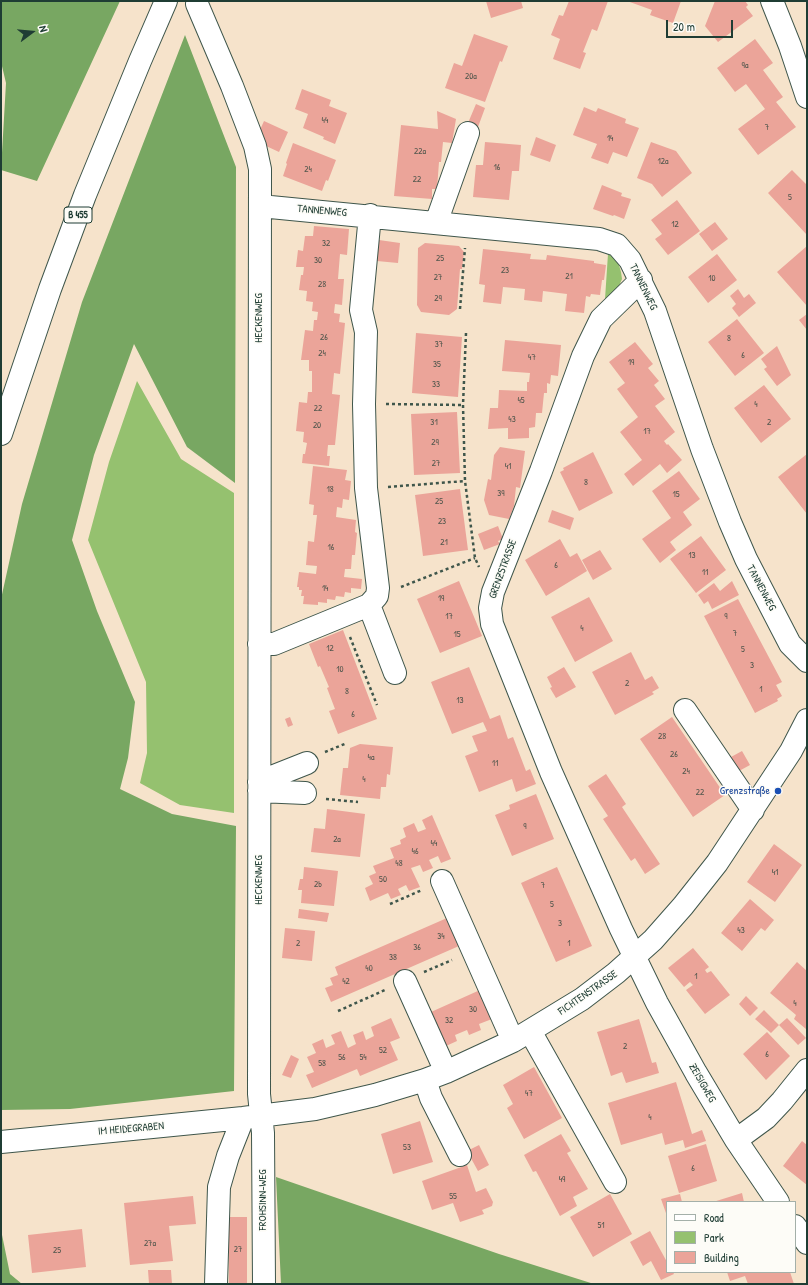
<!DOCTYPE html>
<meta charset="utf-8">
<style>
body{margin:0}
#map{position:relative;width:808px;height:1285px;overflow:hidden;background:#f6e3cb;font-family:"Patrick Hand",sans-serif}
canvas{display:block}
.frame{position:absolute;inset:0;border:2px solid #1f3d34;pointer-events:none}
.legend{position:absolute;left:666px;top:1201px;width:130px;height:72px;box-sizing:border-box;background:#fdfcf7;border:1px solid #a4b0a9;margin:0;padding:5px 7px;list-style:none;font-size:12px;color:#1f3d34}
.legend li{display:flex;align-items:center;gap:8px;height:20px}
.legend b{width:20px;border:1px solid #a4b0a9}
.north{position:absolute;left:12px;top:12px;width:40px;height:40px;-webkit-text-stroke:3px #fdfcf7;paint-order:stroke;rotate:74deg;font-size:11px;font-weight:700;line-height:16px;text-align:center;color:#1f3d34}
.north::after{content:'';display:block;margin:auto;width:14px;height:18px;background:#1f3d34;clip-path:polygon(50% 0,100% 100%,50% 72%,0 100%)}
.scale{position:absolute;left:666px;top:20px;width:67px;height:18px;box-sizing:border-box;border:2px solid #1f3d34;border-top:0;padding-left:5px;font-size:12px;line-height:14px;white-space:nowrap;color:#1f3d34;-webkit-text-stroke:3px #fdfcf7;paint-order:stroke}
</style>
<div id="map">
<canvas width="808" height="1285"></canvas>
<div class="frame"></div>
<ul class="legend">
<li><b style="height:5px;background:#fff"></b>Road</li>
<li><b style="height:11px;background:#95c16f"></b>Park</li>
<li><b style="height:11px;background:#eba499"></b>Building</li>
</ul>
<div class="north">N</div>
<div class="scale">20 m</div>
</div>
<script>
const ctx = document.querySelector('canvas').getContext('2d');
ctx.lineJoin = 'round';
function paint(path, color) { ctx.fillStyle = color; ctx.fill(path, 'evenodd'); }
const shape = rows => new Path2D(rows.map(r => 'M' + r).join(''));
function stroke(path, color, width, dash) { ctx.strokeStyle = color; ctx.lineWidth = width; ctx.lineCap = dash ? 'butt' : 'round'; ctx.setLineDash(dash || []); ctx.stroke(path); }
function drawText(font, color, halo, rows, align = 'center') {
  ctx.font = font + ' "Patrick Hand",sans-serif'; ctx.lineWidth = 3; ctx.setLineDash([]); ctx.textBaseline = 'middle'; ctx.strokeStyle = halo; ctx.fillStyle = color; for (const [text, x, y, turn = 0] of rows) {
    ctx.save(); ctx.translate(x, y); ctx.rotate((+turn || 0) * Math.PI / 180); ctx.textAlign = isNaN(turn) ? turn : align; if (halo) ctx.strokeText(text, 0, 0); ctx.fillText(text, 0, 0); ctx.restore();
  }
}
paint(shape([
 [608,254,615,258,619,265,621,272,622,279,619,286,605,299],
 [137,381,181,459,234,493,234,813,180,805,140,783,147,753,146,682,88,540,109,462]
]), '#95c16f');
paint(shape([
 [1,1,120,1,37,181,1,170,6,83,1,62],
 [185,35,236,167,235,483,187,447,134,344,94,455,72,540,97,611,135,702,128,758,120,789,172,814,236,826,234,1091,70,1109,1,1110,1,599,22,504,82,302],
 [276,1177,499,1254,594,1284,281,1284],
 [1,1230,10,1274,22,1284,1,1284]
]), '#78a762');
paint(shape([
 [486,1,521,1,523,8,491,18],
 [569,1,608,1,597,31,592,29,583,52,586,53,580,69,553,59,560,39,551,35,559,15,563,16],
 [627,1,681,1,673,23,650,15,652,10],
 [715,1,745,1,748,5,746,7,753,16,718,42,705,26],
 [474,34,508,46,502,62,500,61,485,102,445,88,454,63,462,66],
 [755,39,773,63,763,70,783,97,776,102,796,127,758,155,738,129,765,109,746,84,735,92,717,68],
 [302,89,331,100,329,106,347,113,335,144,323,139,324,137,303,128,308,114,295,109],
 [476,104,485,108,478,127,468,123],
 [584,107,596,112,598,108,626,119,625,123,639,128,627,157,613,152,608,164,591,158,597,144,573,135],
 [437,111,456,119,452,143,443,142,441,162,439,162,437,189,432,189,432,199,394,196,401,125,438,129],
 [264,121,288,132,279,152,264,145,260,130],
 [536,137,556,145,550,162,530,155],
 [485,142,521,145,519,171,512,171,509,200,473,197,476,165,483,165],
 [651,142,676,151,692,173,662,197,652,184,637,178],
 [293,143,336,160,328,181,326,180,322,191,283,176,287,164,286,163],
 [792,170,807,185,807,204,806,205,807,206,807,235,768,193],
 [602,185,622,193,621,196,631,199,624,219,614,215,613,216,593,209],
 [677,200,700,231,668,255,655,239,662,234,651,220],
 [715,222,728,239,712,251,699,234],
 [314,226,349,229,347,255,340,254,338,279,344,279,342,305,335,304,334,313,340,314,339,322,345,323,340,374,334,373,332,394,340,395,335,445,328,445,327,456,330,456,329,466,302,463,303,454,305,454,307,443,303,442,304,432,296,431,299,402,307,403,308,392,312,392,312,371,309,371,309,360,301,360,305,330,313,331,314,320,317,320,318,312,312,311,313,302,306,301,307,291,299,290,301,275,303,275,304,267,296,267,298,250,303,251,305,236,313,236],
 [379,240,400,243,398,263,377,261],
 [425,243,459,246,464,252,462,269,460,269,457,309,449,315,421,312,417,305,418,248],
 [807,246,807,306,777,272],
 [483,249,531,254,530,259,546,260,547,255,594,261,594,263,606,265,604,280,602,280,600,295,591,294,590,297,586,296,584,313,565,311,567,294,543,291,542,302,524,300,525,289,503,287,501,304,483,302,485,285,479,284],
 [717,254,737,280,708,303,688,277],
 [738,289,744,298,749,294,756,303,739,317,732,308,736,304,730,296],
 [807,314,807,330,799,320],
 [737,319,764,353,735,376,708,342],
 [416,333,462,337,458,397,412,393],
 [505,340,561,345,558,376,551,375,550,384,547,383,547,393,544,393,542,413,536,413,535,427,529,428,529,438,508,439,508,428,488,429,490,408,498,408,499,390,527,391,527,382,529,382,530,373,502,371],
 [635,342,653,364,648,368,659,381,654,385,665,399,655,406,675,432,664,441,667,445,668,444,682,460,667,473,660,464,633,486,624,474,642,460,620,432,638,417,617,389,625,383,609,362],
 [777,346,791,375,777,386,764,369,767,367,761,359],
 [764,385,791,419,761,443,734,408],
 [457,412,460,473,414,475,411,414],
 [500,447,525,451,520,488,516,487,514,506,509,519,489,515,484,500,488,479,491,480,494,455],
 [593,452,613,493,579,511,560,472,564,470,563,468],
 [807,454,807,514,778,477],
 [313,466,347,470,345,480,351,481,349,500,343,499,342,508,337,507,336,517,356,520,355,532,357,533,355,555,352,555,351,569,345,569,344,577,362,579,361,589,351,588,351,593,345,592,344,597,336,596,335,600,327,599,327,603,318,602,318,605,303,604,304,596,301,596,302,590,299,590,299,587,297,587,299,572,316,574,317,566,306,565,308,541,314,542,317,515,313,515,314,505,309,504],
 [679,471,700,499,683,512,692,525,670,542,676,550,660,563,642,539,671,518,652,491],
 [460,489,468,550,423,556,415,495],
 [552,510,574,518,570,530,548,522],
 [498,526,503,539,498,541,500,544,484,550,478,534],
 [701,536,726,570,696,593,670,559],
 [560,539,570,557,577,553,587,571,546,596,525,560],
 [600,550,612,569,593,580,582,560],
 [459,581,482,636,440,653,417,599],
 [732,581,739,595,712,609,708,601,704,604,698,595,714,583,720,591],
 [589,597,613,641,575,662,551,617],
 [738,599,782,682,776,685,782,696,777,699,778,701,755,713,704,616],
 [343,630,377,719,338,734,329,711,335,709,327,688,329,687,320,666,318,667,309,644],
 [631,652,645,680,652,676,659,688,652,692,654,694,615,715,592,672],
 [469,667,490,719,500,715,508,739,513,737,526,771,530,769,536,784,516,792,512,779,479,792,465,756,478,751,472,736,487,731,483,722,452,734,431,682],
 [564,667,576,687,556,698,550,688,552,687,547,677],
 [290,717,293,725,288,727,285,719],
 [672,717,725,795,693,817,640,739],
 [360,744,393,747,390,775,387,774,386,787,381,787,380,799,340,795,343,768,348,768,350,748],
 [742,751,750,765,739,771,731,757],
 [606,774,626,804,622,807,660,864,645,874,635,858,631,861,603,819,608,816,588,786],
 [536,794,554,839,512,856,495,815,510,809,509,805],
 [327,809,365,814,360,857,311,852,314,828,325,829],
 [432,815,451,859,441,863,438,856,429,860,433,868,423,872,420,865,411,868,420,887,409,891,406,885,398,889,401,895,391,899,388,893,370,901,365,888,373,884,369,876,376,873,373,866,394,858,390,848,401,844,400,840,406,837,403,828,414,823,418,832,426,829,422,820],
 [774,844,802,865,775,902,747,882],
 [304,867,338,871,334,906,301,903,302,890,298,890,300,879,303,879],
 [557,867,592,946,556,962,521,883],
 [750,899,774,920,765,931,761,928,742,951,721,933],
 [299,909,329,913,327,922,298,918],
 [447,918,459,946,331,1002,325,988,333,985,330,978,338,975,335,967],
 [285,928,315,931,312,961,282,958],
 [693,948,709,967,705,970,707,973,711,971,730,995,705,1014,686,990,693,985,690,982,684,987,668,968],
 [797,962,807,971,807,1028,806,1029,794,1019,796,1015,770,993],
 [480,990,492,1019,479,1024,481,1030,469,1035,467,1030,455,1035,457,1041,446,1046,431,1012],
 [746,996,758,1008,750,1016,739,1004],
 [764,1010,779,1025,771,1033,755,1019],
 [391,1018,400,1038,390,1042,398,1060,360,1076,357,1069,312,1088,306,1075,314,1072,307,1057,316,1053,312,1044,323,1039,326,1048,335,1044,331,1035,341,1031,348,1048,356,1044,353,1035,363,1031,366,1040,374,1036,371,1027],
 [787,1018,806,1038,798,1045,779,1025],
 [639,1019,652,1063,656,1062,659,1073,626,1083,622,1072,611,1076,597,1032],
 [767,1032,790,1056,766,1080,743,1054],
 [291,1055,299,1059,291,1078,282,1075],
 [534,1067,562,1118,524,1139,507,1108,513,1104,503,1085],
 [676,1082,692,1134,702,1130,706,1141,685,1148,683,1140,665,1145,662,1133,621,1145,608,1103],
 [420,1121,433,1162,393,1174,381,1134],
 [561,1134,571,1151,567,1153,588,1189,573,1197,577,1206,560,1216,536,1171,533,1172,524,1155],
 [802,1141,807,1145,807,1185,783,1166],
 [706,1144,717,1181,679,1193,668,1156],
 [479,1145,489,1165,478,1171,467,1151],
 [467,1165,476,1192,486,1188,493,1202,492,1206,482,1210,484,1214,460,1222,453,1203,432,1210,422,1181],
 [742,1193,744,1202,713,1202],
 [610,1194,632,1234,593,1257,570,1217],
 [680,1194,682,1202,667,1202,667,1216,661,1199],
 [193,1196,196,1224,169,1226,173,1261,130,1265,124,1203],
 [229,1217,247,1217,247,1284,229,1284],
 [82,1229,86,1267,32,1273,28,1235],
 [650,1231,667,1262,667,1272,673,1272,674,1274,661,1280,651,1261,643,1266,630,1242],
 [148,1270,171,1270,172,1284,149,1284],
 [727,1272,790,1272,794,1284,748,1284,745,1276,730,1281]
]), '#eba499');
const minor = shape([
 [772,1,790,46,807,97],
 [197,4,232,86,255,146,260,169,259,1094,263,1133,264,1284],
 [260,206,599,239,617,245,630,260,655,311,702,449,730,522,746,559,790,644,807,661],
 [436,223,468,133],
 [641,280,601,319,583,356,541,471,493,592,490,608,492,624,551,772,621,929,657,1003,696,1073,736,1140,778,1202],
 [369,605,395,673],
 [259,644,274,644,369,605,377,596,378,588,366,488,364,404,366,332,361,310,370,215],
 [685,710,753,810],
 [259,782,307,763],
 [259,791,305,793],
 [442,881,513,1041],
 [405,981,446,1072],
 [530,1031,615,1182],
 [425,1080,431,1098,460,1155],
 [736,1140,766,1118,782,1101,807,1070],
 [1,1142,243,1118,315,1109,375,1095,425,1080,446,1072,513,1041,582,999,616,973,653,940,683,906,717,863,791,751,807,720],
 [795,1226,807,1243],
 [216,1284,219,1187,228,1156,243,1118]
]);
const highway = shape([
 [1,434,50,289,85,195,140,61,166,1]
]);
stroke(minor, '#3f564b', 24);
stroke(highway, '#3f564b', 24);
stroke(shape([
 [460,309,465,248],
 [466,333,463,405,465,481,475,558,479,567],
 [386,404,463,405],
 [388,487,465,481],
 [401,587,475,558],
 [350,637,377,705],
 [325,752,347,743],
 [326,799,358,802],
 [390,904,422,890],
 [424,972,452,960],
 [338,1011,385,990]
]), '#3f564b', 2.5, [3, 3]);
stroke(minor, '#fff', 22);
stroke(highway, '#fff', 22);
for (const [x, y, r, color] of [
 [778,791,4,"#1a4fb4"]
]) { const dot = new Path2D(); dot.arc(x, y, r, 0, 2 * Math.PI); ctx.fillStyle = color; ctx.fill(dot); stroke(dot, '#fdfcf7', 1.5); }
drawText('9px', '#52574d', null, [
 ["9a",745,66],
 ["20a",471,77],
 ["44",325,121],
 ["7",767,128],
 ["14",610,139],
 ["22a",420,152],
 ["12a",663,162],
 ["16",497,168],
 ["24",308,170],
 ["22",417,180],
 ["5",790,198],
 ["12",675,225],
 ["32",326,244],
 ["25",440,259],
 ["30",318,261],
 ["23",505,271],
 ["21",569,277],
 ["27",438,278],
 ["10",712,279],
 ["28",322,285],
 ["29",438,299],
 ["26",324,338],
 ["8",729,339],
 ["37",439,345],
 ["24",322,354],
 ["6",743,356],
 ["47",532,358],
 ["19",631,363],
 ["35",437,365],
 ["33",436,385],
 ["45",521,401],
 ["4",756,405],
 ["22",318,409],
 ["43",512,420],
 ["31",434,423],
 ["2",769,423],
 ["20",317,426],
 ["17",647,432],
 ["29",435,443],
 ["27",436,464],
 ["41",508,467],
 ["8",586,483],
 ["18",330,490],
 ["39",501,494],
 ["15",676,495],
 ["25",439,502],
 ["23",442,522],
 ["21",444,543],
 ["16",331,548],
 ["13",692,556],
 ["6",556,566],
 ["11",705,573],
 ["14",325,589],
 ["19",441,599],
 ["17",449,617],
 ["9",726,617],
 ["4",582,629],
 ["7",735,634],
 ["15",457,635],
 ["12",330,649],
 ["5",743,650],
 ["3",752,666],
 ["10",340,670],
 ["2",627,684],
 ["1",761,690],
 ["8",347,692],
 ["13",460,701],
 ["6",353,715],
 ["28",662,737],
 ["26",674,755],
 ["4a",371,758],
 ["11",495,764],
 ["24",686,772],
 ["4",364,780],
 ["22",700,793],
 ["9",525,827],
 ["2a",337,840],
 ["44",434,844],
 ["46",415,852],
 ["48",399,864],
 ["41",775,873],
 ["50",383,880],
 ["2b",318,885],
 ["7",543,886],
 ["5",552,905],
 ["3",560,924],
 ["43",741,931],
 ["34",441,937],
 ["2",298,944],
 ["1",569,944],
 ["36",417,948],
 ["38",393,958],
 ["40",369,969],
 ["1",696,977],
 ["42",346,982],
 ["4",795,1004],
 ["30",473,1010],
 ["32",449,1021],
 ["2",625,1047],
 ["52",383,1051],
 ["6",767,1055],
 ["56",342,1058],
 ["54",363,1058],
 ["58",322,1064],
 ["47",529,1094],
 ["4",650,1118],
 ["53",407,1148],
 ["6",693,1169],
 ["49",562,1180],
 ["55",453,1197],
 ["51",601,1226],
 ["27a",150,1244],
 ["27",238,1250],
 ["25",57,1251]
]);
for (const [x, y, w] of [
 [78,215,28]
]) { const box = new Path2D(); box.roundRect(x - w / 2, y - 8, w, 16, 3); ctx.fillStyle = '#fdfcf7'; ctx.fill(box); stroke(box, '#1f3d34', 1); }
drawText('bold 10px', '#1f3d34', null, [
 ["B 455",78,215]
]);
drawText('11px', '#1f3d34', '#fdfcf7', [
 ["TANNENWEG",322,211,5],
 ["TANNENWEG",643,287,64],
 ["HECKENWEG",259,318,-90],
 ["GRENZSTRASSE",503,569,-70],
 ["TANNENWEG",761,588,62],
 ["HECKENWEG",259,880,-90],
 ["FICHTENSTRASSE",588,993,-35],
 ["ZEISIGWEG",702,1083,60],
 ["IM HEIDEGRABEN",131,1129,-5],
 ["FROHSINN-WEG",263,1200,-90]
]);
drawText('11px', '#164399', '#fdfcf7', [
 ["Grenzstraße",770,791]
], 'right');
</script>
